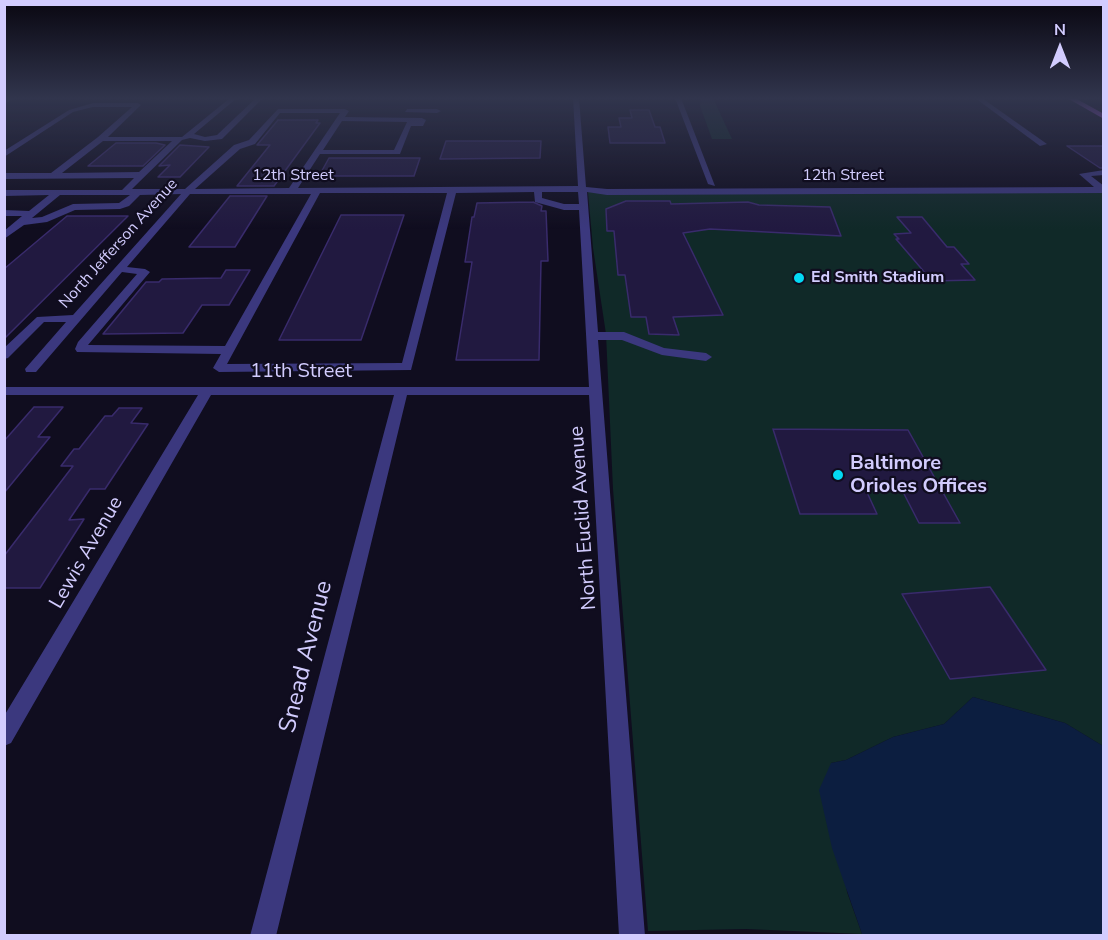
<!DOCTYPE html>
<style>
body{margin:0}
#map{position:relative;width:1108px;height:940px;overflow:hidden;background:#100d1f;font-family:"Nunito Sans",sans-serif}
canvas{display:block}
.frame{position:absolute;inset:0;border:6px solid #d2ccfe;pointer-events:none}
.north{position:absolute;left:1030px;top:18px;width:60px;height:60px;-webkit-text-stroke:4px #100d1f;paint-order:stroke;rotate:0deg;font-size:16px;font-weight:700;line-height:24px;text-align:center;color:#d2ccfe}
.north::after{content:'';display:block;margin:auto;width:21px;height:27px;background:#d2ccfe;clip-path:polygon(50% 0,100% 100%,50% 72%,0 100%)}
</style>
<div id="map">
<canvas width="1108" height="940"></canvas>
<div class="frame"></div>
<div class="north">N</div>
</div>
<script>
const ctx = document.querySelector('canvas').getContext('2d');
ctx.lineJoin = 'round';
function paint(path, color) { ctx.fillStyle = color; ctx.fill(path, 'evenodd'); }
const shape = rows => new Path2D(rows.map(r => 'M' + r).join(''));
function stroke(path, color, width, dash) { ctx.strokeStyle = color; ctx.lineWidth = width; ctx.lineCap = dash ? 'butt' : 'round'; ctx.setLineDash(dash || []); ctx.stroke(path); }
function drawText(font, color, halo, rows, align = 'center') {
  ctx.font = font + ' "Nunito Sans",sans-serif'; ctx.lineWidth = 4.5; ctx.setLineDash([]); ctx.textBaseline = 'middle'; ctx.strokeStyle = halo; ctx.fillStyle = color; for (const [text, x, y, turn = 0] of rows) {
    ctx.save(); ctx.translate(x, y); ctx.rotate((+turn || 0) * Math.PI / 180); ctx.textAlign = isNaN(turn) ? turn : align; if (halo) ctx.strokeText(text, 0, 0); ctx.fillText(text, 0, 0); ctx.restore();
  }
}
paint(shape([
 [701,98,713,98,732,139,712,139,700,106],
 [588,192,1103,193,1103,746,1065,723,973,697,944,724,893,737,846,760,831,763,847,892,862,934,746,929,648,931,613,489,606,334,593,248]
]), '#102928');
paint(shape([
 [973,697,1065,723,1103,746,1103,935,862,934,832,848,819,790,831,763,846,760,893,737,944,724]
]), '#0c1e40');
const building = shape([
 [630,110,649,110,655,127,660,127,665,143,610,143,608,127,621,127,619,118,632,118,630,110],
 [278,120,318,120,316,123,320,123,274,186,237,186,270,145,257,145,278,120],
 [446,141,541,141,540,158,440,159,446,141],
 [116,143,156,143,165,145,143,166,88,166,116,143],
 [180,145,209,147,180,177,158,177,170,165,159,166,180,145],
 [1067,146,1104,146,1104,168,1100,168,1067,146],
 [329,158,420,158,414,176,319,176,329,158],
 [230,196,267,196,235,247,189,247,230,196],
 [626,201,670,201,671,204,748,202,759,205,830,207,841,236,710,229,683,233,723,315,673,317,679,335,649,334,646,317,631,317,625,275,618,275,614,231,607,231,606,209,626,201],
 [533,202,542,206,541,211,546,211,548,261,541,261,539,360,456,360,472,262,465,262,472,217,474,217,477,203,533,202],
 [341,215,404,215,361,340,279,340,341,215],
 [67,216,128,216,4,339,4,269,67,216],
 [897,217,922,217,947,247,954,247,969,264,961,264,975,280,932,281,896,239,899,239,894,234,911,233,897,217],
 [226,270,250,270,229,305,202,305,183,333,103,334,146,282,159,282,162,279,221,278,226,270],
 [34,407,63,407,38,437,50,437,4,493,4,441,34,407],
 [119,408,142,408,131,423,148,424,105,489,90,489,69,520,84,519,40,588,4,588,4,556,73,466,61,466,74,449,79,449,105,416,112,416,119,408],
 [773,429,908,430,960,523,919,523,901,488,865,488,877,514,800,514,773,429],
 [990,587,1046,670,950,679,902,594,990,587]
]);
paint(building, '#211940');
stroke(building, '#392b6c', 1.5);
paint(shape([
 [7,98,15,98,4,104,4,99,7,98],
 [230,98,237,98,194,134,205,137,217,135,256,98,263,98,222,139,205,141,190,138,182,140,132,189,185,189,234,145,249,140,278,109,345,109,349,111,345,117,422,118,426,120,423,126,411,126,400,154,320,154,298,188,578,186,573,98,579,98,586,187,607,189,1094,187,1079,174,1104,170,1104,175,1091,176,1104,186,1104,193,607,195,587,192,598,332,624,332,664,348,706,353,712,357,706,361,662,355,622,340,598,340,645,936,619,936,589,395,407,395,276,936,250,936,394,395,211,395,11,743,4,746,4,716,198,395,4,395,4,387,589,387,579,210,564,210,535,202,534,192,456,193,411,370,219,372,213,368,221,354,77,352,75,349,78,342,137,274,122,272,36,372,26,372,25,369,66,322,44,322,8,358,4,359,4,348,37,317,73,315,181,194,140,195,129,206,120,209,75,210,47,222,24,225,4,239,4,231,22,216,4,216,4,210,29,211,49,195,4,196,4,190,122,190,134,178,4,179,4,173,51,173,98,137,132,107,93,107,73,112,4,157,4,151,69,110,93,103,138,103,141,105,108,137,182,137,230,98],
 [280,113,340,113,289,188,195,189,240,149,255,144,280,113],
 [342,121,407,122,394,150,323,150,342,121],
 [103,141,172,141,139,172,62,173,103,141],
 [542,192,578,192,579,204,564,204,542,198,542,192],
 [320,193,447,193,402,363,227,364,320,193],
 [190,194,311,194,225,346,88,345,150,272,145,269,127,267,190,194],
 [60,195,130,195,119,203,73,204,42,217,32,218,60,195],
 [675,98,681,98,715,186,708,184,675,98],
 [975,98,982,98,1047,144,1040,146,975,98],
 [407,109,437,109,441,111,437,113,405,112,407,109]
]), '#3b387e');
paint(shape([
 [1067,98,1075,98,1104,114,1104,119,1067,98]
]), '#bf54fd');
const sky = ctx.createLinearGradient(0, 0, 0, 229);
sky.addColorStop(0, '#090711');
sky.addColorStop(0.43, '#31354d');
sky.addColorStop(1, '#31354d00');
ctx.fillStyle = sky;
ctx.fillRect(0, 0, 1108, 229);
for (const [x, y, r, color] of [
 [799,278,6,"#03d9f3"],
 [838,475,6,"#03d9f3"]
]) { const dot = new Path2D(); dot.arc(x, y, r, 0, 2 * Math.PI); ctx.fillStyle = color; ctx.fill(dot); stroke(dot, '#100d1f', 2); }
drawText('16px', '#d2ccfe', '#100d1f', [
 ["12th Street",293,176],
 ["12th Street",843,176],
 ["North Jefferson Avenue",119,244,-48]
]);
drawText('bold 16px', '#d2ccfe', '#100d1f', [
 ["Ed Smith Stadium",811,278]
], 'left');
drawText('20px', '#d2ccfe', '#100d1f', [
 ["11th Street",301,372],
 ["North Euclid Avenue",584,518,-94],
 ["Lewis Avenue",87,553,-60]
]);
drawText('bold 20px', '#d2ccfe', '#100d1f', [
 ["Baltimore",850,464],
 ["Orioles Offices",850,487]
], 'left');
drawText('24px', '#d2ccfe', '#100d1f', [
 ["Snead Avenue",307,657,-76]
]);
</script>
